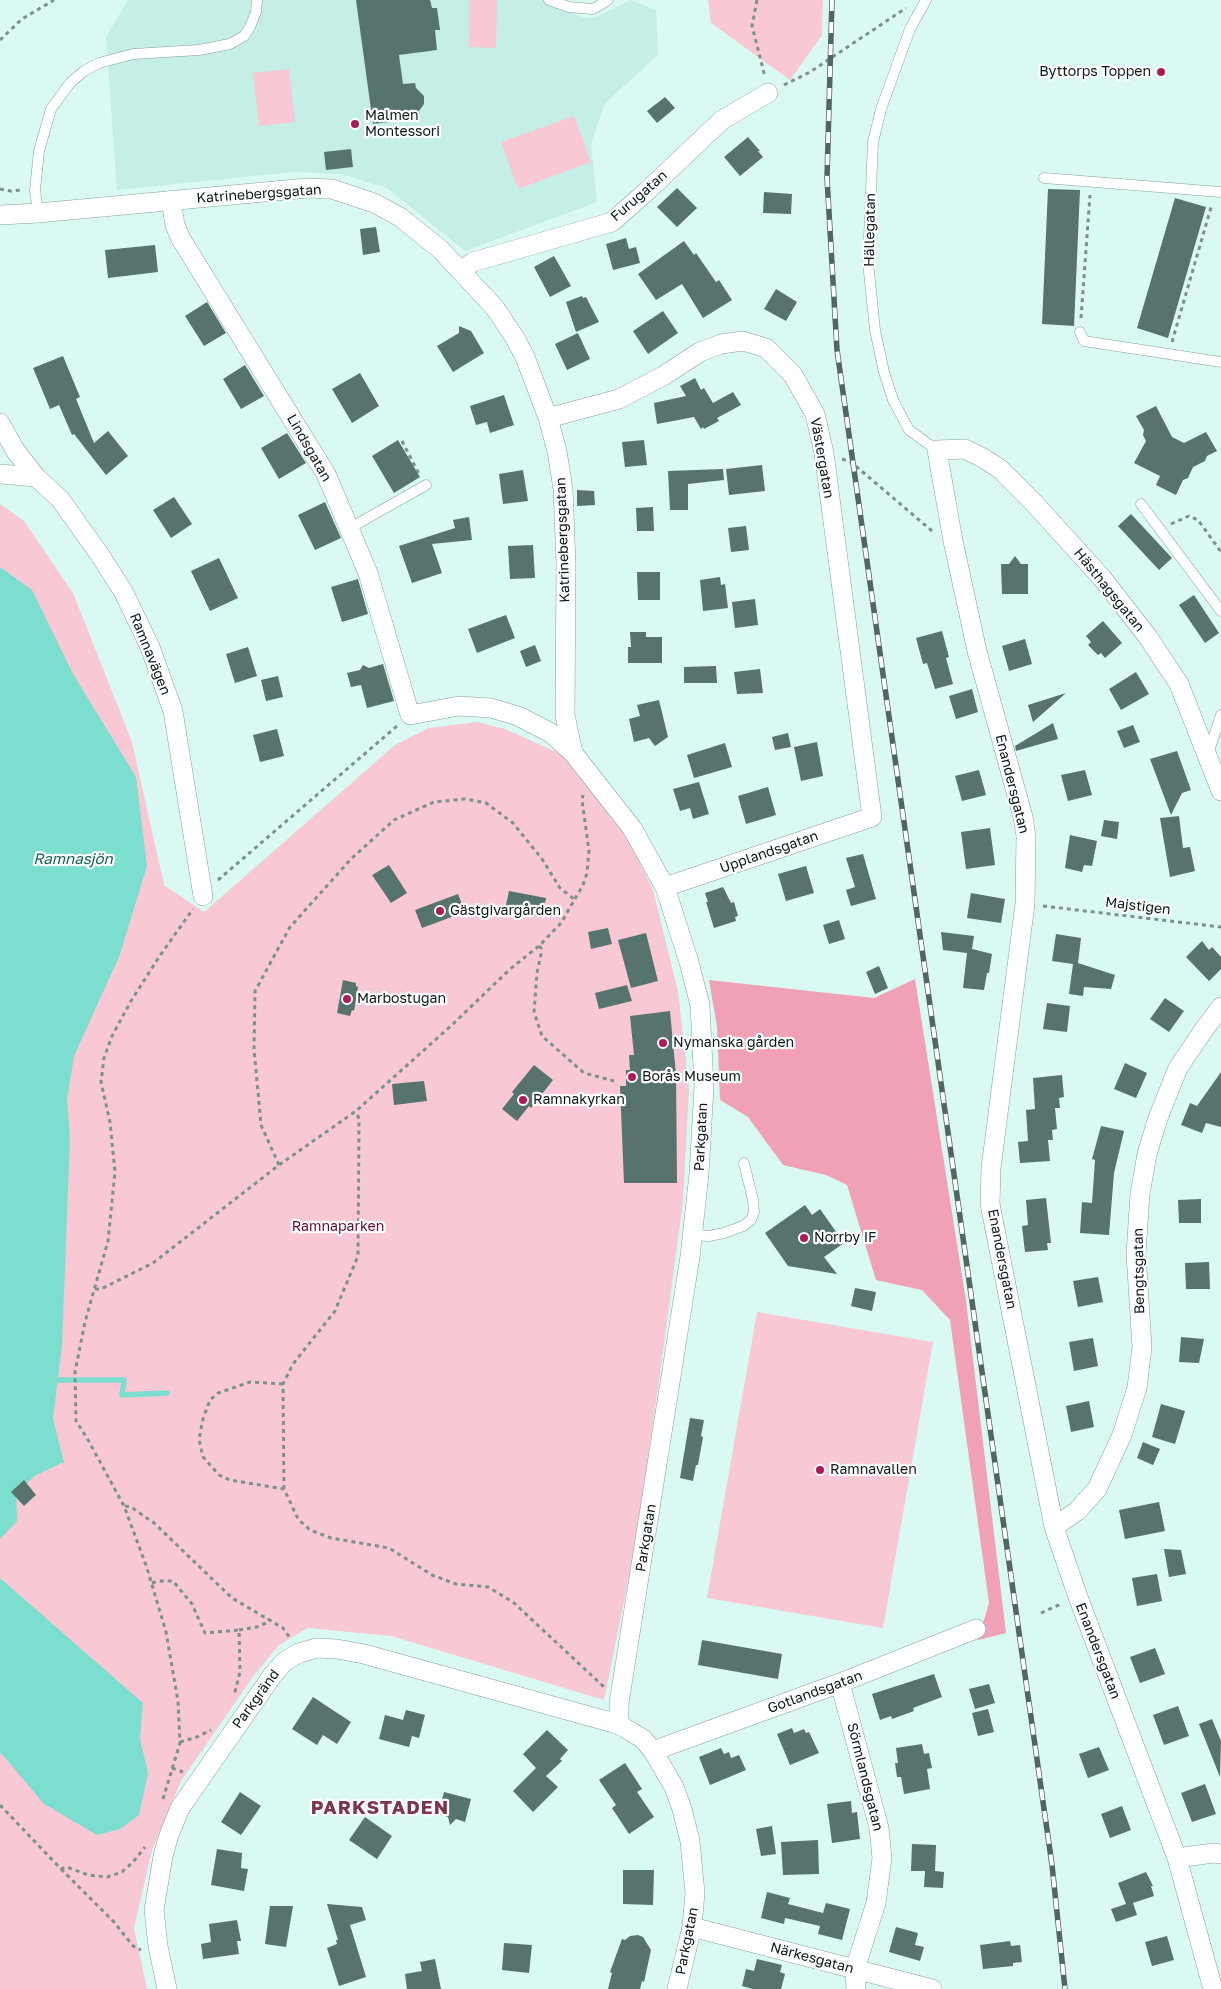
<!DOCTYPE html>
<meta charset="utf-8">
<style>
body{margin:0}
canvas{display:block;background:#d9f9f2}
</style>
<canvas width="1221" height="1989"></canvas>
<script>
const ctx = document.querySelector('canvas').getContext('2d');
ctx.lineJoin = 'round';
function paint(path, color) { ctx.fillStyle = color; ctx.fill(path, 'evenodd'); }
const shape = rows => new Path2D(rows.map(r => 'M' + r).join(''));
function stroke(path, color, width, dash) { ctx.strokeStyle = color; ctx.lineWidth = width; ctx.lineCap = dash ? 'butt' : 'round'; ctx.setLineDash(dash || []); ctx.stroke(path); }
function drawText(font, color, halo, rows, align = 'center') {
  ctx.font = font + ' "Golos Text",sans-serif'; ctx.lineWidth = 4.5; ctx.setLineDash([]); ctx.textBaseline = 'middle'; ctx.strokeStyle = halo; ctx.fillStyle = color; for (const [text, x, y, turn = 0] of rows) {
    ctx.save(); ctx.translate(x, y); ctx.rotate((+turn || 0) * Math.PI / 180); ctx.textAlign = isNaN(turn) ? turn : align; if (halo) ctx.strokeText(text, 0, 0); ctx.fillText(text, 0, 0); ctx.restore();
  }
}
paint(shape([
 [128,0,542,0,585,18,596,17,631,0,656,10,658,55,605,103,591,144,597,202,465,251,387,188,341,174,293,172,117,190,106,37]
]), '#c5eee6');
paint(shape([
 [470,0,497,0,496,48,469,47],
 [708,0,823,0,822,35,790,80,711,23],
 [289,69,295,122,259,126,253,73],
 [574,116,591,162,518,189,501,142],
 [0,504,24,521,73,593,132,742,164,885,204,912,395,745,429,728,477,722,505,729,563,755,630,842,653,890,678,991,689,1088,683,1201,659,1381,635,1547,604,1700,391,1636,308,1628,279,1645,255,1674,181,1781,152,1850,134,1928,147,1989,0,1989],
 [757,1312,933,1342,883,1628,707,1598]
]), '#f8c8d4');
paint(shape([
 [915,979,966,1301,1006,1633,978,1640,989,1603,950,1320,922,1290,876,1280,847,1185,826,1175,783,1165,748,1117,720,1100,717,1027,709,980,874,998]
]), '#f0a1b6');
paint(shape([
 [0,567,32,590,73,674,136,777,147,866,119,957,74,1056,67,1099,70,1138,62,1345,53,1419,64,1462,36,1475,16,1492,17,1521,0,1539],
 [0,1578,143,1703,140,1739,148,1773,139,1815,120,1829,97,1835,44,1804,0,1752]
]), '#7cdece');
stroke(shape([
 [58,1380,124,1380,122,1395,167,1393]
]), '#7cdece', 5.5);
paint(shape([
 [356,0,430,0,432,8,437,8,440,30,435,30,437,50,399,55,403,84,415,83,416,88,424,96,424,104,419,111,420,118,373,124],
 [665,97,675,108,657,123,647,111],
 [748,137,760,151,758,151,763,157,740,176,724,157],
 [351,149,353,167,326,170,324,152],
 [677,188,697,208,677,227,657,207],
 [1048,189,1080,190,1074,326,1042,324],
 [764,192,792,194,791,214,763,213],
 [1175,198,1206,207,1168,338,1137,328],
 [376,227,380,252,363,255,360,229],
 [626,238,629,249,636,247,640,263,613,270,606,244],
 [684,241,694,255,696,253,716,282,719,280,732,300,703,318,682,284,656,300,638,274],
 [155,245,158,272,108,278,105,250],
 [554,256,571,286,550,297,534,267],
 [776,289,797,302,786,321,764,309],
 [582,296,583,298,586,297,599,322,576,332,566,302],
 [207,302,226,333,204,346,185,316],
 [663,311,678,333,648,354,633,331],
 [459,326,471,331,484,353,453,372,437,346,459,333],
 [578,333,590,359,567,370,555,344],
 [63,356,80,397,76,399,94,443,108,431,128,456,106,475,74,434,72,435,59,405,50,409,33,368],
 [245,365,264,396,241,409,223,379],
 [360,373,379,406,352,423,332,389],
 [695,378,701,390,704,388,713,403,733,392,741,405,717,418,719,421,704,429,703,427,701,429,694,417,657,424,654,403,686,396,680,386],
 [504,395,514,425,490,433,487,422,476,425,470,406],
 [1156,406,1172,437,1184,443,1206,432,1217,451,1207,456,1205,461,1193,467,1188,478,1183,480,1176,495,1156,485,1160,476,1134,463,1146,441,1143,435,1144,430,1136,416],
 [287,433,306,463,279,479,261,448],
 [398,440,420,477,394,493,372,456],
 [644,440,647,465,625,467,622,442],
 [762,465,765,491,729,495,726,469],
 [723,469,724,480,688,484,688,510,670,510,668,471],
 [523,470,528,501,503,504,499,474],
 [577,490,594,491,595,505,577,506],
 [174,497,192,524,171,538,153,510],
 [325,502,341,538,315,550,298,515],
 [653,507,654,531,637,531,636,508],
 [1131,514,1172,558,1159,570,1118,526],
 [469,517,472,540,432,544,442,573,412,583,399,546,455,528,453,520],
 [746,526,749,550,731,552,728,528],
 [533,545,535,578,510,579,508,546],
 [1015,556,1021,564,1028,564,1028,594,1002,594,1001,564,1009,564],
 [219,558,238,598,210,611,191,571],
 [637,572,660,572,660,600,638,600],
 [720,577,721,585,725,584,728,608,703,611,700,580],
 [358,579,368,614,342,622,331,587],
 [1194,595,1219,633,1205,643,1179,605],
 [755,599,758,625,735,628,732,602],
 [506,615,515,638,477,653,468,629],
 [1103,621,1122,643,1105,658,1101,653,1098,655,1088,645,1091,642,1086,636],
 [942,631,949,657,946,658,953,684,935,689,927,663,923,664,916,638],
 [630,632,646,632,646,637,662,637,662,663,628,663,628,647,631,647],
 [1025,639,1032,664,1009,671,1002,646],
 [535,645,541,661,526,667,520,651],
 [248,647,257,676,235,683,226,654],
 [383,664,394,701,367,708,361,685,351,687,347,673,360,670,363,665,369,668],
 [716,666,717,683,684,683,684,667],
 [760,669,763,693,737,694,734,672],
 [1136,672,1149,694,1121,710,1109,689],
 [278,676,283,697,266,701,261,680],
 [972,689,978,712,956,719,949,696],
 [1066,693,1033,722,1028,705],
 [659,700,668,737,655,746,649,738,634,742,629,719,640,716,637,705],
 [1053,723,1058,739,1016,751,1015,746],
 [1133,725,1140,742,1124,748,1117,731],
 [277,729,284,756,260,762,253,735],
 [788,733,791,747,775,750,772,737],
 [817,742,823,776,801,781,794,747],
 [725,743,732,767,694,778,687,755],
 [1177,751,1191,790,1182,793,1171,815,1150,759],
 [979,770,986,795,962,801,955,776],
 [1085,770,1092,795,1068,801,1061,775],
 [699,782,709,814,693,819,690,808,680,811,673,789],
 [768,787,776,815,746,824,738,796],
 [1179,816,1183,848,1190,847,1195,871,1170,877,1160,818],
 [1104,820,1119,822,1117,839,1101,836],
 [990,828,995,865,966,869,961,832],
 [1070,835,1097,841,1092,866,1084,865,1082,872,1065,868],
 [863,854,876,899,851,906,846,890,855,887,846,858],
 [389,865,407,893,391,903,372,875],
 [806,866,814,893,786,901,778,874],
 [723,887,731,903,734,902,738,916,735,917,736,921,714,928,706,902,708,902,705,893],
 [509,891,546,898,542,917,505,910],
 [971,893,1005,899,1001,923,967,918],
 [458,894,465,912,422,928,415,910],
 [839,920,845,939,829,944,823,925],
 [608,928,612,944,591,949,588,932],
 [941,932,974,936,972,949,992,954,989,973,987,973,984,990,963,988,967,953,943,950],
 [646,933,658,981,631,988,618,940],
 [1056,934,1081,938,1078,963,1115,975,1111,989,1084,987,1083,996,1069,994,1073,964,1052,961],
 [1202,941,1209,950,1212,947,1221,957,1221,969,1209,981,1186,957],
 [879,966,888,988,875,994,866,972],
 [343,980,356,983,356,986,358,987,354,1011,352,1010,350,1016,337,1013],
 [627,985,632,1001,599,1009,595,993],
 [1165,998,1184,1011,1169,1032,1150,1019],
 [1047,1003,1070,1006,1067,1032,1043,1029],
 [670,1011,676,1074,677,1183,624,1183,620,1086,626,1086,626,1070,630,1070,629,1055,634,1055,630,1016],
 [1125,1063,1147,1073,1136,1098,1114,1089],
 [534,1065,553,1080,531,1108,529,1106,517,1121,502,1109,514,1094,512,1092],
 [1221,1072,1221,1127,1206,1123,1202,1133,1181,1125,1190,1103,1197,1106],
 [1062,1075,1064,1097,1059,1098,1060,1108,1055,1108,1057,1129,1052,1130,1053,1140,1048,1140,1050,1161,1020,1163,1018,1142,1028,1141,1026,1110,1035,1109,1033,1078],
 [424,1081,427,1101,394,1105,392,1084],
 [1101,1126,1124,1131,1114,1173,1109,1235,1080,1233,1082,1202,1092,1203,1095,1160,1092,1159],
 [1046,1198,1051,1243,1047,1243,1048,1250,1025,1252,1022,1226,1028,1225,1026,1200],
 [1201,1199,1201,1223,1179,1223,1178,1200],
 [805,1205,812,1215,820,1209,844,1243,824,1257,837,1274,788,1266,765,1233],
 [1209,1262,1210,1289,1186,1289,1185,1263],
 [1098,1277,1103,1302,1078,1307,1073,1281],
 [855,1288,876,1292,872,1311,851,1306],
 [1181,1337,1204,1339,1199,1363,1179,1362],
 [1093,1338,1098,1366,1074,1371,1069,1342],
 [1089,1401,1094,1427,1071,1432,1066,1406],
 [1161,1404,1185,1411,1175,1444,1152,1437],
 [690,1418,704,1420,701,1436,703,1437,698,1465,696,1465,693,1481,680,1478],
 [1143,1442,1160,1449,1153,1465,1137,1458],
 [24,1480,36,1495,24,1506,11,1492],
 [1159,1502,1165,1531,1125,1539,1119,1510],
 [1164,1549,1181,1550,1186,1574,1169,1577],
 [1157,1574,1162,1601,1137,1606,1132,1578],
 [702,1640,782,1654,778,1679,698,1665],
 [1155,1648,1165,1674,1140,1683,1130,1657],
 [934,1674,942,1697,913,1708,914,1711,892,1719,891,1716,880,1720,872,1694],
 [989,1684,995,1703,975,1709,969,1689],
 [313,1697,351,1722,337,1744,323,1735,317,1745,292,1729],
 [1178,1706,1189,1736,1164,1745,1153,1715],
 [988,1709,994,1732,978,1736,972,1713],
 [406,1710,425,1715,419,1738,412,1736,409,1747,379,1739,385,1715,403,1720],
 [1212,1719,1221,1741,1220,1777,1199,1724],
 [792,1728,794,1733,804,1729,806,1733,809,1732,819,1753,790,1765,777,1734],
 [547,1730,568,1750,560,1759,562,1761,546,1776,558,1787,533,1812,513,1791,536,1768,523,1754],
 [922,1744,924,1754,929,1753,932,1768,927,1769,930,1789,904,1794,901,1777,897,1777,895,1763,898,1763,896,1748],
 [1099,1747,1109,1770,1088,1778,1079,1754],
 [721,1748,724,1754,729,1752,731,1758,739,1755,746,1770,710,1785,699,1757],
 [625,1763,642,1789,637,1792,654,1817,629,1834,612,1808,616,1805,599,1780],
 [1205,1784,1216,1814,1192,1822,1181,1793],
 [240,1792,261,1806,241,1835,221,1822],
 [444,1792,471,1799,465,1822,456,1819,450,1825,448,1817,438,1814],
 [851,1801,852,1813,857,1812,860,1839,832,1843,827,1804],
 [1122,1806,1131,1830,1110,1838,1101,1814],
 [365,1817,392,1836,377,1859,349,1840],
 [772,1826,776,1854,761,1856,756,1829],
 [818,1840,819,1874,783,1875,781,1842],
 [912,1844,936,1845,935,1871,944,1872,943,1888,924,1887,925,1871,911,1871],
 [217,1849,242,1853,241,1868,248,1869,244,1891,211,1885],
 [623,1870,654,1870,653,1905,623,1904],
 [1146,1872,1153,1886,1151,1886,1154,1896,1133,1903,1137,1915,1116,1922,1111,1909,1126,1904,1118,1883],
 [767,1892,790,1898,788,1904,823,1913,826,1903,850,1909,842,1940,818,1934,820,1926,785,1918,784,1924,761,1918],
 [327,1904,362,1907,366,1920,350,1925,366,1977,339,1986,327,1948,337,1944,336,1940,338,1940],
 [270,1906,293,1906,286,1947,265,1944],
 [237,1920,241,1941,237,1941,239,1954,203,1959,201,1944,211,1942,209,1924],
 [896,1927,918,1933,915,1945,924,1947,920,1961,889,1952],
 [638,1935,643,1937,651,1950,644,1982,642,1981,640,1989,608,1989,612,1973,610,1972,622,1939,625,1940,630,1936],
 [1167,1936,1174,1960,1152,1966,1145,1942],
 [1010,1941,1011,1946,1020,1945,1022,1962,1013,1963,1013,1966,983,1969,980,1945],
 [504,1943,532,1945,529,1973,502,1970],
 [435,1959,441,1989,407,1989,405,1974,422,1971,420,1962],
 [757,1959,782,1965,780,1972,785,1974,781,1989,753,1989,742,1986,746,1969,754,1971]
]), '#57736d');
const service = shape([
 [549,0,569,7,593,9,608,0],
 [926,0,910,29,881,109,873,142,868,262,875,330,884,372,893,400,909,430,937,450],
 [1044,178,1221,192],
 [38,213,35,190,39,151,51,109,70,83,84,71,99,63,133,54,199,50,230,44,244,36,250,27,256,12,257,0],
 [1080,332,1084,341,1221,362],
 [1141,504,1221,611],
 [350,528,426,485],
 [1208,754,1221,715],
 [692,1235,709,1236,724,1233,743,1226,751,1220,754,1212,753,1200,744,1163]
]);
const minor = shape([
 [171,200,175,225,181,239,326,474,368,573,410,715,459,706,491,708,518,716,551,733,573,753,632,828,665,887,689,962,700,1005,704,1087,699,1174,690,1257,619,1703,619,1725],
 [0,215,38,213,307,188,332,189,374,203,400,217,440,249,495,308,515,338,525,357,548,418,557,451,563,489,566,564,565,715,573,753],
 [461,271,473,262,612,222,646,192,722,120,768,93],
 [548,418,619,399,663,376,700,352,721,344,743,341,766,348,793,375,815,414,824,453,872,817,665,887],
 [0,423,15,450,36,477],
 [0,474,36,477,60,499,100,555,124,593,150,647,173,711,203,896],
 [1054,1527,1077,1511,1097,1489,1122,1435,1137,1388,1142,1347,1136,1254,1140,1194,1147,1154,1158,1118,1178,1068,1205,1028,1221,1007],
 [840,1683,879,1828,882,1858,876,1903,855,1969,856,1989],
 [653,1751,840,1683,976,1629],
 [1177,1858,1213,1853,1221,1854],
 [692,1927,932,1989],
 [167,1989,158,1946,154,1910,163,1856,169,1835,180,1808,272,1676,284,1662,299,1653,317,1648,337,1649,364,1654,614,1723,625,1728,643,1739,653,1751,674,1787,682,1809,690,1841,695,1893,692,1927,677,1989],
 [1213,1989,1177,1858,1078,1597,1054,1527,990,1204,991,1168,1025,904,1026,836,1023,817,977,651,953,541,937,450,965,449,983,458,1000,469,1033,502,1102,578,1148,637,1179,684,1221,791]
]);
stroke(service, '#84a29c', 11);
stroke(minor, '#84a29c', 20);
stroke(shape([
 [757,0,752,26,765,77],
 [0,40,22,19,54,0],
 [784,85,810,72,906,8],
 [0,189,11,191,22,190],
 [1081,318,1090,195],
 [1172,342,1212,204],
 [402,441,419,474],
 [842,459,851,462,932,531],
 [1171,524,1189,516,1198,520,1221,552],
 [218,880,397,726],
 [1043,906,1221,927],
 [539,946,541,948,541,954,537,973,534,1012,542,1036,584,1073,614,1081],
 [279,1165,261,1125,254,1049,255,991,290,927,351,859,394,820,434,802,465,799,486,803,513,823,542,859,560,888,575,900],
 [95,1289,101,1289,153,1263,279,1165,356,1111,453,1024,509,970,539,946,561,923,583,885,587,873,589,851,582,800,583,795],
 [283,1384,250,1382,218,1393,210,1400,203,1419,199,1439,203,1457,219,1475,230,1480,284,1489,298,1519,310,1530,331,1538,389,1548,432,1575,456,1584,488,1587,513,1602,604,1687],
 [284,1489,283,1384,293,1364,335,1311,358,1256,359,1119,356,1111],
 [125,1506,131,1507,154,1523,232,1598,283,1628,290,1638],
 [152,1583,159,1581,173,1581,192,1604,205,1633,239,1630,240,1672,234,1696],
 [1041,1613,1061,1604],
 [239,1630,257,1627,266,1623,269,1619],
 [180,1742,197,1737,211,1730],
 [172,1768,183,1772],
 [163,1799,180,1743,178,1701,166,1632,147,1568,124,1506,87,1438,76,1421,75,1372,85,1322,108,1241,115,1172,110,1122,101,1082,104,1058,112,1036,131,1001,159,957,193,909],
 [0,1805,61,1869,67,1867,88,1875,107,1877,122,1872,133,1862,145,1847],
 [61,1869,114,1922,133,1946,141,1950]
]), '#7b918d', 3, [4, 4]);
stroke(service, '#fff', 10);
stroke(minor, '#fff', 19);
const rail = shape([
 [832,0,827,178,837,350,1052,1865,1065,1989]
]);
stroke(rail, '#526561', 5.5);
stroke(rail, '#fefefe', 4, [11]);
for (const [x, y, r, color] of [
 [1161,72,5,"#aa1b57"],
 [355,124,5,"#aa1b57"],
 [440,911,5,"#aa1b57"],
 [347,999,5,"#aa1b57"],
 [663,1043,5,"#aa1b57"],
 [632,1077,5,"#aa1b57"],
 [523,1100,5,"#aa1b57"],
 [804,1238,5,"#aa1b57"],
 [820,1470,5,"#aa1b57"]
]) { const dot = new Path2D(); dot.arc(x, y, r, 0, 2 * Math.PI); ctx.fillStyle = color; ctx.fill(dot); stroke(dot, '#fefefe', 2); }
drawText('14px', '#0d1917', '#fefefe', [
 ["Byttorps Toppen",1151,72,"right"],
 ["Malmen",365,116],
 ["Montessori",365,132],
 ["Gästgivargården",450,911],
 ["Marbostugan",357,999],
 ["Nymanska gården",673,1043],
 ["Borås Museum",642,1077],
 ["Ramnakyrkan",533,1100],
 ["Norrby IF",814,1238],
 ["Ramnavallen",830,1470]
], 'left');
drawText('14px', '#0d1917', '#fefefe', [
 ["Katrinebergsgatan",259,194,-4],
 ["Furugatan",639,196,-41],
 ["Hällegatan",870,230,-89],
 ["Lindsgatan",309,448,60],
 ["Västergatan",822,458,80],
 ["Katrinebergsgatan",563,540,-92],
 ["Hästhagsgatan",1109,590,51],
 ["Ramnavägen",150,654,68],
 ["Enandersgatan",1012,784,76],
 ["Upplandsgatan",769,852,-19],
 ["Majstigen",1138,906,7],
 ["Parkgatan",701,1137,-87],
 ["Enandersgatan",1002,1259,79],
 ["Bengtsgatan",1139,1271,-91],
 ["Parkgatan",646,1538,-81],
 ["Enandersgatan",1098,1651,69],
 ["Gotlandsgatan",815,1692,-20],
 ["Parkgränd",256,1699,-54],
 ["Sörmlandsgatan",865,1777,76],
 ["Parkgatan",687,1941,-79],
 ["Närkesgatan",812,1958,15]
]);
drawText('14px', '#670b32', '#fefefe', [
 ["Ramnaparken",338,1227]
]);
drawText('italic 15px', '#14655a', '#fefefe', [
 ["Ramnasjön",73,859]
]);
ctx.letterSpacing = '1px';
drawText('bold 19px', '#7c364c', '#fefefe', [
 ["PARKSTADEN",380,1808]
]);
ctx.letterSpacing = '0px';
</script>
